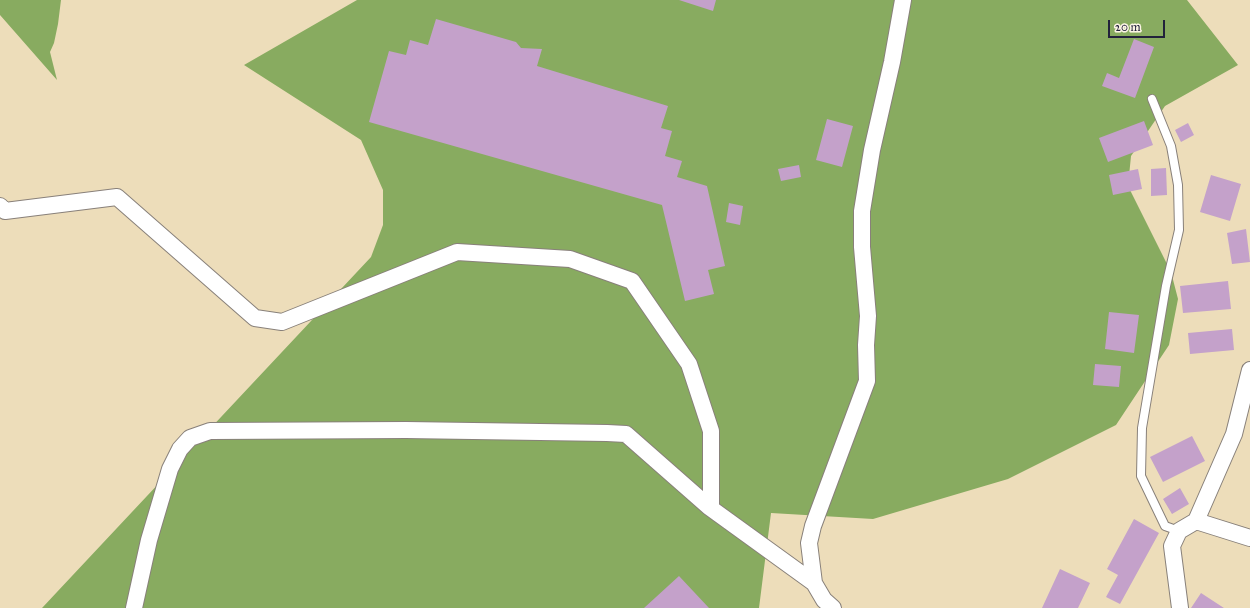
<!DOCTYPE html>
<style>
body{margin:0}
#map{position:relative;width:1250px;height:608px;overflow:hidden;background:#edddba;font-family:"IM FELL Great Primer",serif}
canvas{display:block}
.scale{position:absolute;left:1108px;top:20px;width:57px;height:18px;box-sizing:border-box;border:2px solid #22223b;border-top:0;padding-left:5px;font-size:12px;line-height:14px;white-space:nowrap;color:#22223b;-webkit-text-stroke:3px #fcf5e5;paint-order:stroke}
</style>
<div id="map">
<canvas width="1250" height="608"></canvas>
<div class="scale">20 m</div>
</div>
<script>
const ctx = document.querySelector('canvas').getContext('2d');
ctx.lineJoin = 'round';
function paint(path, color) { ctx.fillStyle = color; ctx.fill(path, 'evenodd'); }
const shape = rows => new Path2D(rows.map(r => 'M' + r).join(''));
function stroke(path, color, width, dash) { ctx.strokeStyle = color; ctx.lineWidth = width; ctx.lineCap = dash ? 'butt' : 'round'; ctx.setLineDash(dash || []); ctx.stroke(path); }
paint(shape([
 [0,0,61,0,58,24,54,43,50,52,57,80,0,15],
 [357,0,1187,0,1238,65,1165,106,1131,156,1128,186,1171,272,1178,299,1169,345,1116,425,1008,479,873,519,771,513,759,608,42,608,371,257,383,225,383,190,361,140,244,65]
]), '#88ab60');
paint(shape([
 [679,0,716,0,713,11],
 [436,19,516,42,521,48,542,49,537,66,668,106,661,128,672,131,665,156,682,161,677,177,707,186,725,266,708,270,714,294,685,301,662,205,369,122,389,51,406,55,410,40,428,45],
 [1134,39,1154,47,1135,98,1102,86,1107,73,1119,78],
 [827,119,853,126,842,167,816,160],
 [1144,121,1153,145,1108,162,1099,138],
 [1188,123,1194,135,1181,142,1175,130],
 [799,165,801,177,781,181,778,169],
 [1166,168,1167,195,1151,196,1151,169],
 [1138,169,1142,189,1113,195,1109,175],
 [1211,175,1241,184,1230,221,1200,212],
 [729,203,743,206,740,225,726,222],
 [1246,229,1250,262,1232,264,1227,233],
 [1228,281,1231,309,1183,313,1180,286],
 [1109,312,1139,315,1134,353,1105,349],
 [1232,329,1234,350,1190,354,1188,333],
 [1095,364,1121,366,1119,387,1093,385],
 [1192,436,1205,461,1163,482,1150,457],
 [1180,488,1189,504,1172,514,1163,499],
 [1134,519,1159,533,1120,604,1106,597,1118,575,1107,569],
 [1060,569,1090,583,1078,608,1042,608],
 [679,576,709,608,644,608],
 [1201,593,1224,608,1191,608]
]), '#c4a1ca');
const service = shape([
 [1152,99,1171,146,1178,185,1179,230,1166,286,1142,428,1141,476,1165,526,1179,531]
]);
const minor = shape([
 [0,206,5,211,117,197,255,318,282,322,457,252,570,259,632,281,689,364,711,431,711,508],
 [1196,521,1250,538],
 [134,608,149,540,170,469,180,449,190,438,210,431,406,430,607,433,626,434,709,507,814,583],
 [833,608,824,600,814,583,809,543,813,526,867,381,866,345,868,316,862,247,862,211,872,150,892,62,903,0],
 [1180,608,1172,546,1179,531,1196,521,1234,434,1250,370]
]);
stroke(service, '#88807a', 10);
stroke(minor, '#88807a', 18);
stroke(service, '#fff', 8);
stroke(minor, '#fff', 16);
</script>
